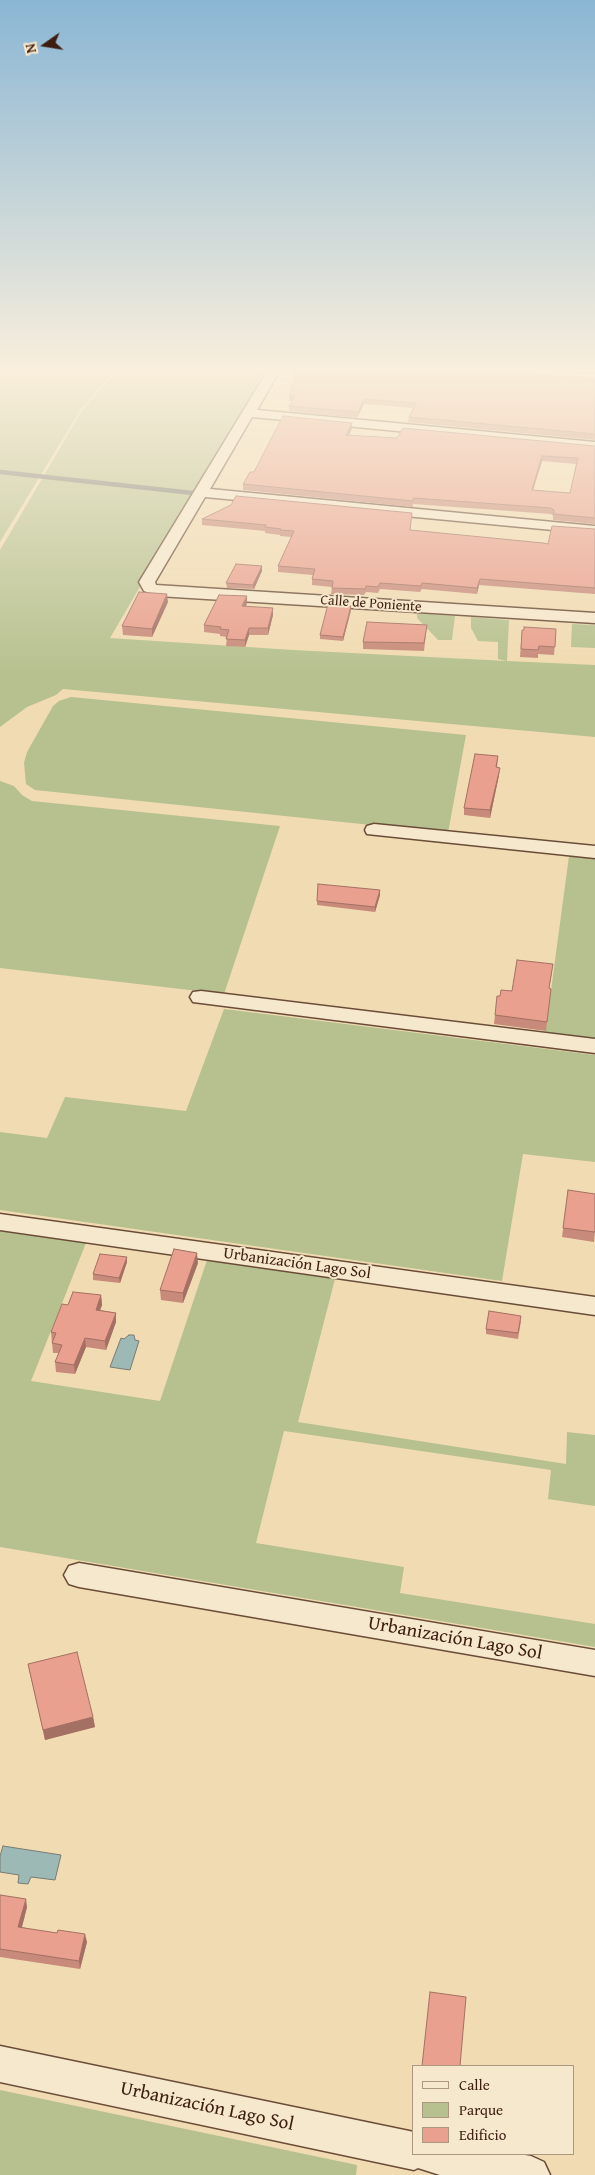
<!DOCTYPE html>
<meta charset="utf-8">
<style>
body{margin:0}
#map{position:relative;width:595px;height:2175px;overflow:hidden;background:#f1dbb2;font-family:"Gentium Book Plus",serif}
canvas{display:block}
.legend{position:absolute;left:412px;top:2065px;width:162px;height:90px;box-sizing:border-box;background:#f6e8cd;border:1px solid #ac9781;margin:0;padding:6px 9px;list-style:none;font-size:15px;color:#3d1d10}
.legend li{display:flex;align-items:center;gap:10px;height:25px}
.legend b{width:25px;border:1px solid #ac9781}
.north{position:absolute;left:20px;top:20px;width:50px;height:50px;-webkit-text-stroke:4px #f6e8cd;paint-order:stroke;rotate:257deg;font-size:14px;font-weight:700;line-height:20px;text-align:center;color:#3d1d10}
.north::after{content:'';display:block;margin:auto;width:18px;height:22px;background:#3d1d10;clip-path:polygon(50% 0,100% 100%,50% 72%,0 100%)}
</style>
<div id="map">
<canvas width="595" height="2175"></canvas>
<ul class="legend">
<li><b style="height:6px;background:#f6e8cd"></b>Calle</li>
<li><b style="height:14px;background:#b6c18f"></b>Parque</li>
<li><b style="height:14px;background:#e9a08e"></b>Edificio</li>
</ul>
<div class="north">N</div>
</div>
<script>
const ctx = document.querySelector('canvas').getContext('2d');
ctx.lineJoin = 'round';
function paint(path, color) { ctx.fillStyle = color; ctx.fill(path, 'evenodd'); }
const shape = rows => new Path2D(rows.map(r => 'M' + r).join(''));
function stroke(path, color, width, dash) { ctx.strokeStyle = color; ctx.lineWidth = width; ctx.lineCap = dash ? 'butt' : 'round'; ctx.setLineDash(dash || []); ctx.stroke(path); }
function drawText(font, color, halo, rows, align = 'center') {
  ctx.font = font + ' "Gentium Book Plus",serif'; ctx.lineWidth = 4; ctx.setLineDash([]); ctx.textBaseline = 'middle'; ctx.strokeStyle = halo; ctx.fillStyle = color; for (const [text, x, y, turn = 0] of rows) {
    ctx.save(); ctx.translate(x, y); ctx.rotate((+turn || 0) * Math.PI / 180); ctx.textAlign = isNaN(turn) ? turn : align; if (halo) ctx.strokeText(text, 0, 0); ctx.fillText(text, 0, 0); ctx.restore();
  }
}
paint(shape([
 [0,370,115,370,81,409,0,542],
 [118,370,267,370,110,638,293,650,507,661,498,659,498,642,478,641,471,628,471,617,509,620,507,661,595,665,595,737,63,689,56,695,27,707,0,727,0,550,83,409],
 [417,613,455,616,452,640,438,640,417,618],
 [572,624,595,625,595,648,571,647],
 [71,697,466,735,448,833,35,790,26,784,24,763,27,752,53,706,59,701],
 [0,781,14,786,22,795,32,801,280,826,224,994,0,968],
 [569,856,595,859,595,1041,545,1035],
 [224,1009,595,1055,595,1162,523,1154,502,1281,0,1210,0,1132,47,1138,65,1097,186,1111],
 [0,1231,86,1243,31,1381,160,1401,207,1260,335,1279,298,1422,566,1464,567,1432,595,1435,595,1506,548,1499,551,1470,284,1431,256,1543,404,1567,400,1593,595,1624,595,1647,0,1547],
 [0,2090,357,2165,356,2175,0,2175]
]), '#b6c18f');
const water = shape([
 [129,1335,134,1335,135,1340,139,1341,130,1370,110,1367,121,1338,124,1339,129,1335],
 [3,1846,61,1855,55,1880,31,1877,28,1884,18,1883,19,1875,0,1872,0,1856,3,1846]
]);
paint(water, '#9db9b5');
stroke(water, '#777b73', 1);
stroke(shape([
 [0,472,202,494]
]), '#777b73', 4.5);
const street = shape([
 [268,370,280,370,257,410,595,442,595,450,252,417,210,489,595,526,595,534,205,497,155,582,156,585,595,613,595,623,158,596,144,591,139,582,268,370],
 [492,370,536,370,595,375,595,383,498,374,492,370],
 [374,824,595,846,595,858,367,834,365,830,367,826,374,824],
 [201,991,595,1039,595,1053,193,1002,190,997,193,992,201,991],
 [0,1214,595,1297,595,1315,0,1230,0,1214],
 [79,1563,595,1650,595,1676,79,1587,69,1584,64,1575,69,1566,79,1563],
 [0,2046,414,2132,414,2154,519,2154,531,2156,544,2162,550,2175,440,2175,418,2168,414,2170,0,2082,0,2046]
]);
stroke(street, '#6a4c38', 3);
paint(street, '#f6e8cd');
paint(shape([
 [553,370,595,370,595,374],
 [498,371,595,379,595,440,408,422,409,417,413,408,364,404,357,418,289,411,289,406,292,401,289,401,291,387,296,377,293,377,293,372],
 [352,423,352,429,349,435,397,438,595,446,595,524,553,520,553,516,551,514,413,504,413,507,243,490,243,484,254,472],
 [542,461,576,464,570,493,533,490],
 [202,519,411,530,548,544,595,529,595,594,479,585,477,594,422,589,420,592,380,589,378,593,366,592,364,595,331,594,332,587,312,585,312,579,313,575,278,572,278,566,291,537,280,536,280,535,265,533,265,531,202,525],
 [262,566,262,571,254,589,227,588,226,583],
 [168,602,152,637,123,635,122,626],
 [247,603,246,606,273,615,268,635,249,635,245,647,226,646,227,637,220,636,220,634,204,632,204,625],
 [351,610,343,641,320,639,320,635],
 [427,625,424,651,363,649,363,642],
 [556,629,554,655,538,654,538,658,520,657,522,630],
 [498,756,497,768,499,775,490,818,464,815,464,808],
 [380,895,375,912,317,905,317,901],
 [552,972,549,989,551,989,546,1031,494,1024,495,1015,500,996],
 [568,1190,595,1232,594,1242,562,1237],
 [127,1262,120,1283,93,1280,93,1274],
 [198,1263,183,1303,161,1300,160,1290],
 [101,1295,102,1305,100,1310,116,1313,116,1322,106,1350,86,1347,75,1374,56,1372,55,1362,59,1353,53,1353,51,1332,68,1305],
 [521,1321,518,1339,486,1334,486,1329],
 [28,1664,93,1717,95,1727,45,1740,30,1674],
 [0,1895,27,1907,22,1927,87,1942,80,1969,0,1957]
]), '#c88a7a');
paint(shape([
 [364,399,364,404,357,418,358,412],
 [352,423,352,429,346,440,346,435],
 [542,456,542,461,531,496,532,490],
 [262,566,262,571,254,589,253,585],
 [480,579,479,585,477,594,477,588],
 [167,594,168,602,152,637,152,629],
 [247,596,247,603,243,613,242,606],
 [351,606,351,610,343,641,343,637],
 [273,608,273,615,268,635,268,628],
 [249,628,249,635,245,647,245,640],
 [500,768,499,775,490,818,490,810],
 [380,890,380,895,375,912,375,907],
 [197,1253,198,1263,183,1303,183,1293],
 [127,1257,127,1262,120,1283,119,1278],
 [101,1295,102,1305,97,1319,96,1310],
 [116,1313,116,1322,106,1350,105,1341],
 [85,1338,86,1347,75,1374,74,1365],
 [93,1717,95,1727,45,1740,43,1730],
 [26,1899,27,1907,20,1934,18,1927],
 [85,1934,87,1942,80,1969,79,1961]
]), '#a37063');
const building = shape([
 [294,370,497,370,498,371,595,379,595,434,409,417,416,403,364,399,358,412,289,406,295,396,289,396,294,387,291,387,299,372,293,372,294,370],
 [283,416,352,423,346,435,397,438,403,428,595,446,595,518,554,514,554,510,551,508,413,498,413,501,243,484,250,472,254,472,283,416],
 [542,456,578,458,570,493,532,490,542,456],
 [236,496,412,513,410,530,543,543,548,544,552,526,595,529,595,588,480,579,477,588,422,583,421,586,380,583,378,587,366,586,365,589,332,588,333,581,312,579,315,569,278,566,294,531,280,530,281,529,265,527,266,525,202,519,231,505,236,496],
 [236,564,262,566,253,585,226,583,236,564],
 [139,592,167,594,152,629,122,626,139,592],
 [219,595,247,596,242,606,273,608,268,628,249,628,245,640,226,639,229,630,220,629,221,627,204,625,219,595],
 [328,604,351,606,343,637,320,635,328,604],
 [367,622,427,625,424,643,363,642,367,622],
 [524,627,556,629,555,647,539,646,538,650,521,649,522,630,524,630,524,627],
 [475,754,498,756,496,767,500,768,490,810,464,808,475,754],
 [318,884,380,890,375,907,317,901,318,884],
 [517,960,553,964,549,988,551,989,547,1022,495,1015,497,996,500,996,501,990,512,991,517,960],
 [568,1190,595,1194,595,1232,563,1228,568,1190],
 [174,1249,197,1253,183,1293,160,1290,174,1249],
 [100,1254,127,1257,119,1278,93,1274,100,1254],
 [73,1292,101,1295,96,1310,116,1313,105,1341,85,1338,74,1365,55,1362,62,1345,52,1343,56,1333,51,1332,62,1304,68,1305,73,1292],
 [489,1311,521,1316,518,1333,486,1329,489,1311],
 [77,1652,93,1717,43,1730,28,1664,77,1652],
 [0,1895,26,1899,18,1927,57,1933,58,1930,85,1934,79,1961,0,1949,0,1895],
 [430,1992,466,1997,460,2066,422,2066,430,1992]
]);
paint(building, '#e9a08e');
stroke(building, '#a37063', 1);
const sky = ctx.createLinearGradient(0, 0, 0, 674);
sky.addColorStop(0, '#8ab6d4');
sky.addColorStop(0.55, '#f9efdc');
sky.addColorStop(1, '#f9efdc00');
ctx.fillStyle = sky;
ctx.fillRect(0, 0, 595, 674);
drawText('14px', '#3d1d10', '#f6e8cd', [
 ["Calle de Poniente",371,604,4]
]);
drawText('16px', '#3d1d10', '#f6e8cd', [
 ["Urbanización Lago Sol",297,1264,8]
]);
drawText('19px', '#3d1d10', '#f6e8cd', [
 ["Urbanización Lago Sol",455,1639,10],
 ["Urbanización Lago Sol",207,2107,12]
]);
</script>
